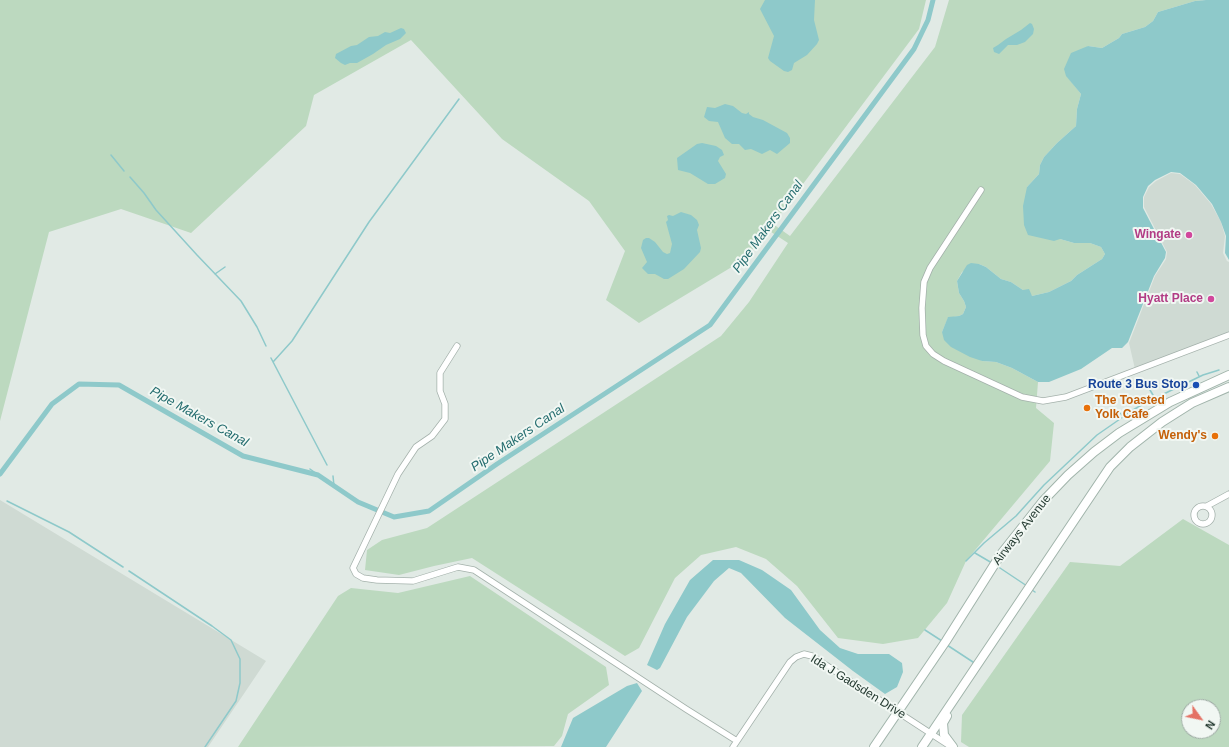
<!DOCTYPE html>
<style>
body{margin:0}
#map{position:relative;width:1229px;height:747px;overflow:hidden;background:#e1eae5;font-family:Arial,sans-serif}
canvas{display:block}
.north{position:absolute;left:1181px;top:699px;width:40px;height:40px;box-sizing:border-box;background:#f1f7f3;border:1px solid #9faba5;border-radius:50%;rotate:123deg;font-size:11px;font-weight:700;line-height:16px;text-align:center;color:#233930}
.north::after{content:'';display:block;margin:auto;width:14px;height:18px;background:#e47265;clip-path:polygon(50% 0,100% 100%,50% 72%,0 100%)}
</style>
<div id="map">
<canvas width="1229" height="747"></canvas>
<div class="north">N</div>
</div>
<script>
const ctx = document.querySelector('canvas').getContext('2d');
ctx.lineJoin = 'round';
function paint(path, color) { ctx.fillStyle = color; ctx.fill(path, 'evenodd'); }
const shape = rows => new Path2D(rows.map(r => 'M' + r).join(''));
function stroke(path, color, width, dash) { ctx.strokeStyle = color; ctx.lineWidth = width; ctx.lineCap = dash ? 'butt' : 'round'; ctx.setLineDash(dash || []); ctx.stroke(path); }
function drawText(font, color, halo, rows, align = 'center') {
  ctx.font = font + ' Arial,sans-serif'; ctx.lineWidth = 4; ctx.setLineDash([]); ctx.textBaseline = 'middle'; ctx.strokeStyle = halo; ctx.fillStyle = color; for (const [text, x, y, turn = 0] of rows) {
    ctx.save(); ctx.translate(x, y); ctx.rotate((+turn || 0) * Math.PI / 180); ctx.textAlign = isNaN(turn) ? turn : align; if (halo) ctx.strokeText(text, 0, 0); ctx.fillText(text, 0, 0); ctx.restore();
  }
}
paint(shape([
 [1171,173,1180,174,1195,185,1211,204,1221,222,1225,236,1223,253,1227,261,1229,262,1229,335,1135,369,1129,343,1155,276,1166,259,1167,252,1144,207,1144,197,1149,187,1156,181],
 [0,500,266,661,208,747,0,747]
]), '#cfdad3');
paint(shape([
 [0,0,926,0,919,29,773,224,790,236,935,47,949,0,1206,0,1195,1,1158,12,1153,21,1145,27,1122,34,1119,38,1102,48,1088,46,1066,75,1081,94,1077,109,1076,126,1057,143,1044,157,1040,165,1039,174,1027,187,1060,239,1074,243,1090,243,1101,247,1105,254,1102,259,1077,275,1071,281,1049,292,1032,296,1011,282,1001,279,986,267,979,264,962,272,957,281,959,293,964,301,966,307,963,314,959,316,948,318,942,332,982,361,996,362,1012,368,1038,382,1036,408,1054,423,1050,461,966,561,947,603,918,638,883,644,838,638,797,586,766,559,736,547,701,555,675,578,639,648,625,656,472,558,434,566,399,575,365,570,367,550,382,540,427,528,721,336,749,302,788,243,768,230,745,259,639,323,606,300,625,251,589,201,502,139,411,40,314,95,306,126,191,233,121,209,49,232,0,421],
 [1183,519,1229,545,1229,747,969,747,961,742,962,715,1070,562,1120,566],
 [1189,707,1213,707,1213,731,1189,731],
 [470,576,606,667,609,685,568,714,562,736,554,746,238,747,338,596,351,588,398,593]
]), '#bcd9bf');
paint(shape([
 [765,0,815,0,814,20,819,40,817,44,807,55,794,63,792,70,788,72,784,71,770,61,768,58,774,36,760,9],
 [1206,0,1229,0,1229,260,1225,253,1226,236,1221,222,1212,204,1196,185,1180,173,1171,172,1155,180,1148,186,1143,197,1143,208,1166,252,1165,258,1154,276,1128,342,1122,348,1112,348,1081,369,1049,382,1038,382,1012,368,996,362,982,361,970,357,951,347,944,340,942,332,948,317,959,316,963,314,966,307,964,301,959,293,957,281,967,265,971,263,979,264,986,267,1001,279,1011,282,1023,290,1029,289,1032,296,1049,292,1071,281,1077,275,1102,259,1105,254,1101,247,1090,243,1074,243,1060,239,1054,241,1028,235,1024,225,1023,206,1027,187,1039,174,1040,165,1044,157,1057,143,1076,126,1077,109,1081,94,1066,76,1064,69,1071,53,1088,46,1102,48,1119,38,1122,34,1145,27,1153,21,1158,12,1195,1],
 [1030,23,1032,24,1034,29,1033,34,1025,42,1017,45,1008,45,999,54,994,52,993,48,998,45,1006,39,1021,30],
 [401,28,404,29,406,33,400,39,386,45,373,54,357,63,350,63,345,65,341,63,335,58,336,54,351,46,357,45,369,37,378,36,385,32,390,33],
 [725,104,733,106,742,113,746,114,749,112,749,114,753,117,763,120,787,133,790,138,790,143,777,154,770,150,762,154,751,149,745,150,739,144,732,144,725,138,718,122,709,121,704,117,707,107,715,108],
 [702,143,716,146,722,150,724,155,720,157,718,161,726,174,725,178,715,184,708,184,690,173,678,170,677,158,697,144],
 [681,212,691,215,697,220,699,225,697,230,701,248,700,252,684,269,668,279,664,279,655,274,648,274,642,268,647,262,641,248,643,240,646,238,649,238,655,242,663,252,667,254,670,253,672,244,666,222,668,220,667,216,669,215,673,216],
 [713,560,739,560,762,570,791,590,820,630,840,648,858,654,889,654,902,663,903,672,897,687,885,694,853,671,785,618,741,573,729,568,714,581,687,617,660,668,657,670,647,665,665,624,690,580],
 [637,683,642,691,606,747,561,747,573,718,627,686]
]), '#8ec9ca');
stroke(shape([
 [111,155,124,171],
 [130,177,144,193,156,210,197,255,241,301,257,327,266,346],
 [215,274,225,267],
 [271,358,327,465],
 [273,362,292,341,369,222,459,99],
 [1197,372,1199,376],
 [1169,383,1171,387],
 [1150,390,1153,395],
 [1119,411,1122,415],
 [310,469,334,486,333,476],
 [7,501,69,532,123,567],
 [975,553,992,563],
 [966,561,984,543,1016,516,1044,485,1097,435,1133,410,1145,403,1203,375,1219,370],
 [997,566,1027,586],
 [129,571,212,626,231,640,240,659,240,683,236,701,205,747],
 [1032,590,1035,592],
 [925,630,942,641],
 [947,645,976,664]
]), '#8ec9ca', 1.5);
stroke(shape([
 [0,474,52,404,79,384,119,385,243,456,318,475,358,502,394,517,429,511,497,464,710,325,914,49,928,20,933,0]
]), '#8ec9ca', 5);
const minor = shape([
 [981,190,930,268,924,282,922,308,923,335,926,346,933,354,944,361,1022,397,1043,401,1066,397,1229,335],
 [457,346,440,373,440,391,445,404,445,419,432,436,416,447,398,474,353,568,356,574,363,578,377,580,413,581,458,567,474,570,686,709,737,741],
 [1207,506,1229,494],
 '1194 515a9 9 0 1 1 18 0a9 9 0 1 1-18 0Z',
 [733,747,790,662,796,657,804,654,812,656,950,746]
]);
const secondary = shape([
 [947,716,943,723,944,735,953,747],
 [874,747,946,641,1001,554,1043,501,1068,475,1094,452,1119,433,1170,402,1229,375],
 [922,747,1110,467,1130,447,1162,422,1192,403,1229,387]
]);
stroke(minor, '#a4b1ab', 7);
stroke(secondary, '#a1b4ab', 10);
stroke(minor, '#fff', 5.5);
stroke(secondary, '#fff', 8);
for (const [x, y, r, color] of [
 [1189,235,4,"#d1479c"],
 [1211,299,4,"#d1479c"],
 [1196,385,4,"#1a4fb4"],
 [1087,408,4,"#e8710a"],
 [1215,436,4,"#e8710a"]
]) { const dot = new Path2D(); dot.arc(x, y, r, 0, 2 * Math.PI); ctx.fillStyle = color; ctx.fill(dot); stroke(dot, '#f1f7f3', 1.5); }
drawText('bold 12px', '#b23c85', '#f1f7f3', [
 ["Wingate",1181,235],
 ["Hyatt Place",1203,299]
], 'right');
drawText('bold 12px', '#164399', '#f1f7f3', [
 ["Route 3 Bus Stop",1188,385]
], 'right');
drawText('bold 12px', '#c56008', '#f1f7f3', [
 ["The Toasted",1095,401],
 ["Yolk Cafe",1095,415],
 ["Wendy's",1207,436,"right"]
], 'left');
drawText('12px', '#233930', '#f1f7f3', [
 ["Airways Avenue",1022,530,-52],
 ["Ida J Gadsden Drive",858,687,32]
]);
drawText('italic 13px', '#236c6e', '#f1f7f3', [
 ["Pipe Makers Canal",768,227,-54],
 ["Pipe Makers Canal",199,417,29],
 ["Pipe Makers Canal",518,438,-34]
]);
</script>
